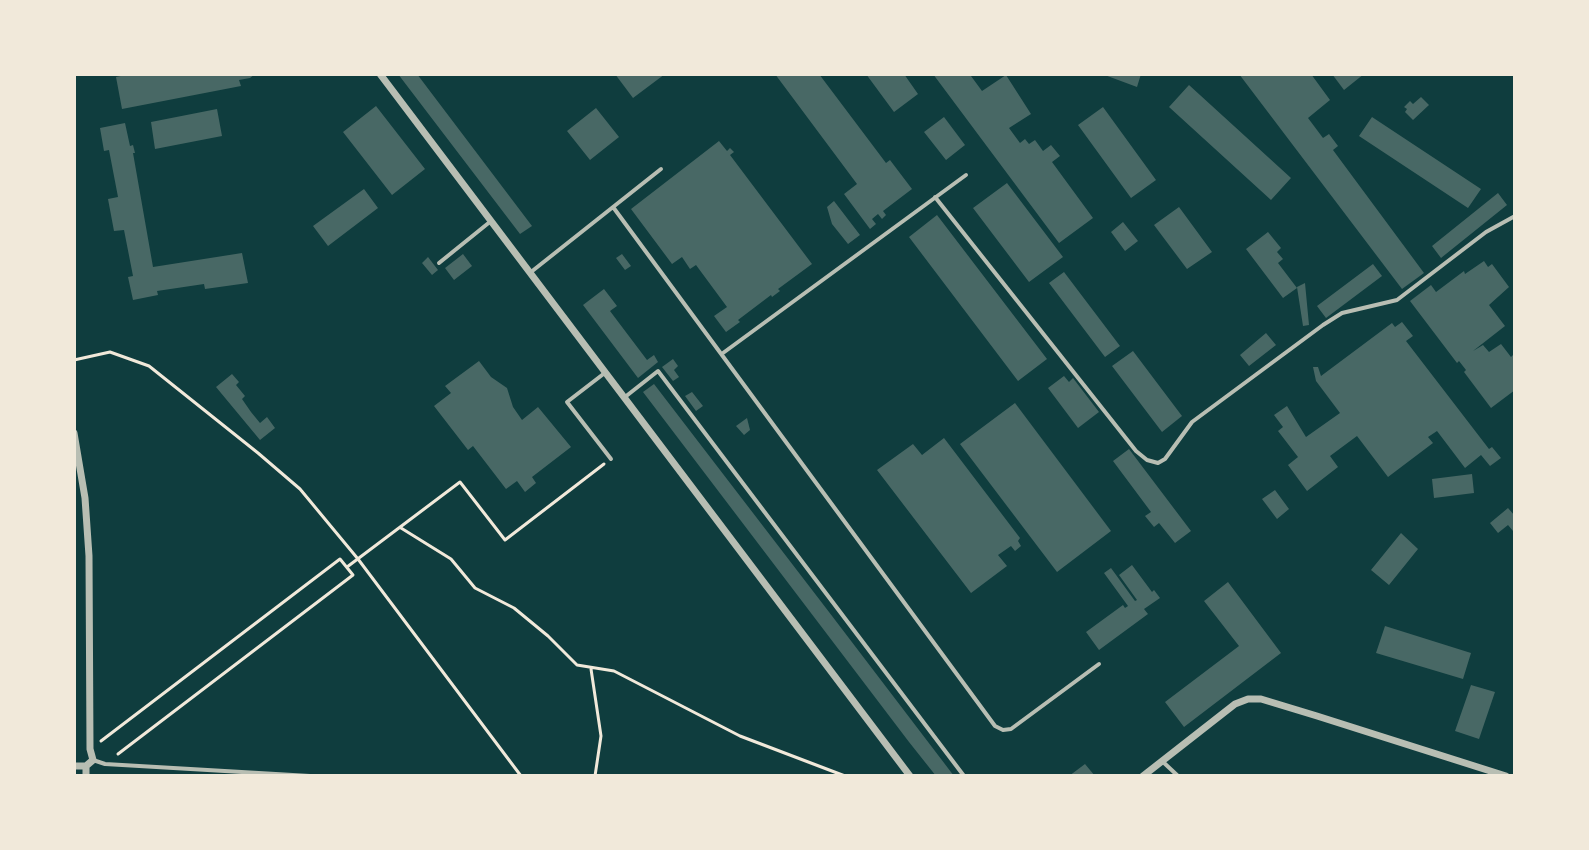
<!DOCTYPE html>
<style>
body{margin:0}
#map{position:relative;width:1589px;height:850px;overflow:hidden;background:#0f3d3e;font-family:Rubik,sans-serif}
canvas{display:block}
.frame{position:absolute;inset:0;border:76px solid #f1e9da;pointer-events:none}
</style>
<div id="map">
<canvas width="1589" height="850"></canvas>
<div class="frame"></div>
</div>
<script>
const ctx = document.querySelector('canvas').getContext('2d');
ctx.lineJoin = 'round';
function paint(path, color) { ctx.fillStyle = color; ctx.fill(path, 'evenodd'); }
const shape = rows => new Path2D(rows.map(r => 'M' + r).join(''));
function stroke(path, color, width, dash) { ctx.strokeStyle = color; ctx.lineWidth = width; ctx.lineCap = dash ? 'butt' : 'round'; ctx.setLineDash(dash || []); ctx.stroke(path); }
paint(shape([
 [130,74,170,74,170,76,255,74,250,78,239,80,241,86,122,109,116,77],
 [398,74,417,74,532,226,520,234],
 [615,74,665,74,633,98],
 [775,74,819,74,886,163,890,160,912,189,883,211,886,215,882,219,878,214,872,219,876,224,870,229,844,194,857,184],
 [866,74,904,74,918,94,894,112],
 [933,74,974,74,971,76,982,91,1006,75,1031,114,1009,128,1020,143,1025,139,1029,144,1035,140,1043,151,1051,145,1060,156,1052,162,1093,218,1059,243],
 [1102,74,1141,74,1137,87],
 [1239,74,1311,74,1330,100,1308,118,1323,138,1329,134,1338,146,1333,150,1424,273,1402,289],
 [1332,74,1364,74,1344,90],
 [1189,85,1291,178,1271,200,1169,107],
 [1421,97,1429,105,1413,120,1405,112,1407,109,1404,107,1410,101,1413,104],
 [376,106,425,169,392,195,343,132],
 [1103,107,1156,180,1131,198,1078,125],
 [596,108,619,137,590,160,567,131],
 [217,109,222,136,155,149,151,122],
 [944,117,965,145,946,160,924,132],
 [1372,117,1481,189,1468,208,1359,136],
 [125,123,130,146,133,145,135,153,133,153,153,267,242,253,248,283,205,289,204,284,157,291,158,295,133,300,128,277,133,276,124,230,114,231,108,199,118,197,109,150,104,151,100,128],
 [719,141,727,151,730,148,734,152,730,155,812,264,778,289,780,291,772,297,771,295,738,320,740,322,726,332,714,316,727,307,696,265,690,269,682,257,672,264,631,209],
 [1007,183,1063,257,1029,282,973,208],
 [364,189,378,208,328,246,313,226],
 [1498,193,1507,205,1441,258,1432,246],
 [834,201,860,235,848,244,832,224,827,207],
 [1179,207,1212,252,1187,269,1154,225],
 [937,215,1047,359,1018,381,909,237],
 [1123,222,1138,241,1125,251,1111,232],
 [1268,232,1281,248,1277,252,1283,259,1278,263,1297,288,1283,298,1246,249],
 [463,254,472,266,454,280,445,268],
 [622,254,631,266,625,270,616,258],
 [428,257,438,270,432,275,422,263],
 [1484,261,1488,267,1492,264,1509,287,1489,305,1505,326,1473,351,1483,345,1489,352,1501,344,1511,357,1515,353,1515,390,1491,408,1464,372,1466,370,1459,361,1457,363,1410,301,1431,285,1436,292,1464,271,1465,274],
 [1373,264,1382,276,1326,318,1317,306],
 [1064,272,1120,346,1105,357,1049,283],
 [1305,283,1309,325,1303,326,1297,287],
 [604,289,617,306,610,311,647,360,654,355,658,362,638,378,583,305],
 [1402,322,1413,336,1406,341,1489,449,1492,447,1501,458,1490,466,1481,455,1465,468,1437,431,1428,437,1433,443,1388,477,1357,436,1330,456,1338,467,1307,491,1288,465,1298,457,1278,431,1283,427,1274,415,1287,406,1306,437,1340,413,1316,381,1313,367,1318,367,1321,376,1392,323,1395,327],
 [1266,333,1276,345,1249,366,1240,355],
 [1133,351,1182,416,1162,432,1112,366],
 [673,359,678,366,674,370,679,377,673,381,662,367],
 [479,361,491,377,507,388,513,407,522,420,538,407,571,447,532,477,536,483,525,492,517,481,506,489,473,446,468,450,434,406,451,393,445,386],
 [232,374,239,382,236,385,245,396,242,399,251,412,260,423,267,417,275,428,260,440,216,387],
 [1064,376,1069,382,1073,378,1099,412,1078,428,1048,388],
 [654,384,829,612,954,776,936,776,909,742,643,392],
 [692,392,703,406,696,411,685,396],
 [1015,403,1111,531,1057,572,960,444],
 [747,418,750,430,744,435,736,426],
 [944,438,1020,538,1018,541,1021,546,1015,551,1011,546,998,555,1007,566,971,593,877,470,913,444,922,455],
 [1129,449,1191,531,1175,543,1159,523,1154,527,1145,516,1151,512,1113,461],
 [1472,474,1474,493,1434,498,1432,479],
 [1275,490,1289,509,1277,519,1262,499],
 [1508,508,1515,516,1515,529,1513,531,1508,525,1498,533,1490,523],
 [1401,533,1418,549,1389,585,1371,570],
 [1132,565,1152,592,1154,590,1160,598,1144,609,1148,614,1099,650,1086,632,1123,605,1125,608,1128,606,1104,573,1111,568,1135,601,1137,600,1119,575],
 [1228,582,1281,653,1184,727,1165,702,1239,646,1204,601],
 [1385,626,1471,653,1463,679,1376,653],
 [1471,685,1495,692,1479,739,1455,731],
 [1085,764,1095,776,1069,776]
]), '#486865');
stroke(shape([
 [74,360,110,352,149,366,258,453,300,489,358,559,521,776],
 [401,528,451,559,475,588,514,608,548,636,577,665,614,671,740,736,845,776],
 [347,567,460,482,505,540,604,464],
 [591,669,601,736,595,776],
 [101,741,340,559,353,575,118,754]
]), '#f1e9da', 3);
stroke(shape([
 [935,197,1136,451,1147,460,1158,463,1165,459,1192,422,1323,325,1342,313,1397,300,1486,232,1515,216],
 [613,207,995,726,1003,730,1011,729,1099,664],
 [439,263,491,221],
 [531,272,661,169],
 [723,353,966,175],
 [606,372,567,402,611,459],
 [625,397,658,371,964,776],
 [93,760,105,764,310,776],
 [1162,761,1178,776]
]), '#b8beb3', 4);
stroke(shape([
 [380,74,910,776],
 [74,433,85,498,89,556,90,749,93,760,86,766,86,776],
 [74,766,86,766],
 [1143,776,1235,704,1248,699,1261,699,1317,716,1506,776]
]), '#b8beb3', 7);
</script>
